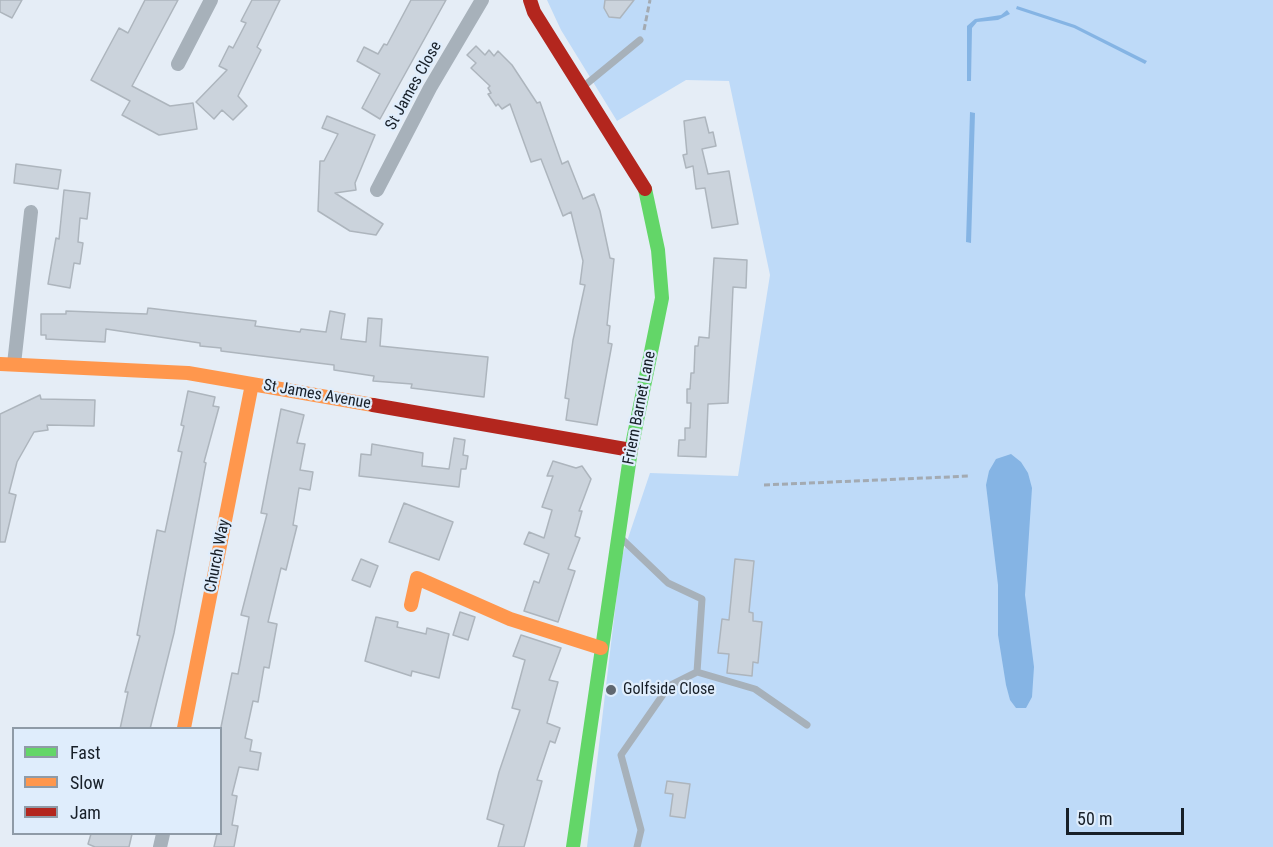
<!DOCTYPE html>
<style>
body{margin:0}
#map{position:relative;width:1273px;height:847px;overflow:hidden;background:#e5edf6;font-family:"Roboto Condensed",sans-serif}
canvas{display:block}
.legend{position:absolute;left:12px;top:727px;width:210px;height:108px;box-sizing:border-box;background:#dfedfc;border:2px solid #8f9ba7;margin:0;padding:8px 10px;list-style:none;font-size:18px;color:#171f28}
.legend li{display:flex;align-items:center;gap:12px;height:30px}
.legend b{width:30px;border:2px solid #8f9ba7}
.scale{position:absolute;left:1066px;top:808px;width:118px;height:27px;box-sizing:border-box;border:3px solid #171f28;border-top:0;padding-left:8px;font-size:18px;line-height:21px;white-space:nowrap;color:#171f28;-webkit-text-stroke:4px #dfedfc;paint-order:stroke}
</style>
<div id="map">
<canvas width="1273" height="847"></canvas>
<ul class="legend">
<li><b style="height:8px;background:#63d668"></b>Fast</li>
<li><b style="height:8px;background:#ff974d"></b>Slow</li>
<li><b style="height:8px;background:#b3261e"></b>Jam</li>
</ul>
<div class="scale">50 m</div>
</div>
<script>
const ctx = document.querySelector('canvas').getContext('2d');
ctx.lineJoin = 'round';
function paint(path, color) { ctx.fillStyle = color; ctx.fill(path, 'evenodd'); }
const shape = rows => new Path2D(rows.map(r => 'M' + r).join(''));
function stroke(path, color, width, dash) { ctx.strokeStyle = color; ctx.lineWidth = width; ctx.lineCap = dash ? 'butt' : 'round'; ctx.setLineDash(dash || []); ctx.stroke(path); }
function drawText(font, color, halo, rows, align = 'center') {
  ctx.font = font + ' "Roboto Condensed",sans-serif'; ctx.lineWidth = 4.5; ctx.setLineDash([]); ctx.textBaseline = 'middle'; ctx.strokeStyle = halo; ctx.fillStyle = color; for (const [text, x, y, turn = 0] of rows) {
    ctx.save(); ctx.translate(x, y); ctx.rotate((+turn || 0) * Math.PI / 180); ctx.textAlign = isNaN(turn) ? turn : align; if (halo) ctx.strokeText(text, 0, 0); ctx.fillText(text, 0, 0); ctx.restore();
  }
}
paint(shape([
 [547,0,1273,0,1273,847,587,847,621,559,650,473,738,476,770,275,729,81,686,80,617,121,561,30]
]), '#bedaf8');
paint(shape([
 [1017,6,1075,25,1147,61,1145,64,1074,28,1016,9],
 [1007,10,1010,14,998,20,977,22,972,28,971,81,967,81,967,26,975,19,1001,15],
 [970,112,975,113,971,243,966,242],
 [1011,454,1021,462,1028,473,1032,488,1025,595,1034,667,1032,697,1026,708,1016,708,1010,700,1006,685,998,635,998,585,986,485,989,471,996,459]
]), '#85b4e4');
const building = shape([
 [0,0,22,0,12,18,0,12,0,0],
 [145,0,178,0,132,86,170,106,193,103,197,129,159,135,122,115,130,101,91,80,119,28,128,33,145,0],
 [252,0,280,0,257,47,261,50,238,96,247,106,233,120,222,110,214,119,196,102,227,70,219,66,229,46,233,48,246,23,241,21,252,0],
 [411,0,446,0,380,119,362,108,380,74,357,61,364,47,378,54,384,44,387,45,411,0],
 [605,0,634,0,620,18,609,17,604,8,605,0],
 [476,46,485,55,489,50,494,56,498,51,512,65,537,103,540,102,562,164,568,161,583,199,594,194,600,211,610,258,614,259,607,325,610,326,608,343,612,344,597,425,566,420,569,399,565,398,573,340,585,285,580,284,583,261,571,212,563,216,541,159,531,162,510,104,502,109,498,104,496,106,488,94,491,93,488,88,490,86,471,68,476,63,467,55,476,46],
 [327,116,375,135,355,183,356,190,335,193,383,224,376,235,350,231,318,211,320,161,324,161,338,134,322,128,327,116],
 [705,117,709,133,713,132,716,146,702,149,708,174,729,171,738,224,712,228,705,188,696,189,693,166,686,168,683,155,687,154,684,121,705,117],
 [16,164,61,170,58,189,14,183,16,164],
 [64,190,90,193,87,219,80,218,78,242,83,243,80,264,74,263,70,288,48,284,56,238,59,239,64,190],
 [714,258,747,260,746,288,733,287,728,403,708,404,706,457,678,456,679,440,685,440,685,428,690,428,691,403,687,403,687,389,690,389,691,373,694,373,695,346,698,346,699,337,709,338,714,258],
 [148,308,256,321,255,326,300,332,301,329,326,332,330,311,345,314,341,339,366,342,368,318,382,319,380,346,488,357,484,397,411,388,412,384,373,381,374,376,334,370,334,365,221,351,221,348,200,346,200,343,106,329,105,342,46,339,46,335,41,335,41,314,66,314,66,311,147,314,148,308],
 [188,391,215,397,213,406,219,407,204,462,206,463,174,633,150,729,120,729,128,692,125,692,140,636,137,635,157,530,165,532,182,452,178,451,184,426,181,425,188,391],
 [40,395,41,399,95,400,94,426,47,425,48,430,34,432,17,462,9,493,16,495,5,542,0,542,0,414,40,395],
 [281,409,304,415,297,443,305,444,300,470,313,472,310,490,299,488,293,525,297,526,286,570,281,568,268,622,277,624,269,668,264,667,258,702,253,701,245,738,252,740,250,751,261,753,258,770,239,767,232,795,237,796,232,825,238,826,234,847,214,847,217,834,220,834,220,732,232,673,238,674,249,617,241,615,267,514,261,513,281,409],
 [454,438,465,440,463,455,468,456,466,469,461,469,459,487,359,476,361,454,371,455,372,444,423,453,422,466,449,469,454,438],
 [553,461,576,468,582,466,591,479,579,511,582,511,575,536,580,538,568,569,575,571,558,622,524,611,534,581,539,583,549,554,524,544,529,532,544,538,552,510,542,507,553,476,547,476,553,461],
 [404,503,453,522,439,560,389,542,404,503],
 [361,559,378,566,370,587,352,580,361,559],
 [735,559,754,561,749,612,753,613,753,621,762,622,758,663,753,662,752,676,727,673,729,654,718,653,722,619,729,620,735,559],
 [460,612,475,617,468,640,453,635,460,612],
 [376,617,398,622,397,627,426,634,427,628,449,634,439,678,412,671,411,676,365,661,376,617],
 [521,635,561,648,549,680,558,682,547,723,560,728,555,743,550,741,537,780,542,781,524,847,498,847,504,825,487,819,499,772,520,710,512,708,525,660,513,656,521,635],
 [667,781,690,784,685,818,670,816,673,794,665,793,667,781],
 [91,834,132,834,129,847,95,847,88,844,91,834]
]);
paint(building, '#cbd3dc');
stroke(building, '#adb5bd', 1.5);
stroke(shape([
 [644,30,650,0],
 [764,485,970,476]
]), '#a3aab2', 3, [6, 3]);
stroke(shape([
 [584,86,640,40],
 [622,539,668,583,702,599,697,672],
 [637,847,641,830,621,755,669,686,697,672,755,689,807,725]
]), '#a7b1ba', 7);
stroke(shape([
 [178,64,211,0],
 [377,190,430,88,482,0],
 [14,364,31,212],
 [160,847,163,834]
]), '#a7b1ba', 14);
stroke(shape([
 [573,847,631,450,662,298,658,250,645,189]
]), '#63d668', 14);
stroke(shape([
 [0,364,188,373,373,405],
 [411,605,417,578,510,619,601,648],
 [184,728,252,384]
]), '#ff974d', 14);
stroke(shape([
 [530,0,534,12,645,189],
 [373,405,631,450]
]), '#b3261e', 14);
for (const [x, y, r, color] of [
 [611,690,6,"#5f6770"]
]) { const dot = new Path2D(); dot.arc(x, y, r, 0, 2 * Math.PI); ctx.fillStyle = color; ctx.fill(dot); stroke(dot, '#dfedfc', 2); }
drawText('16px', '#171f28', '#dfedfc', [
 ["St James Close",414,86,-61],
 ["St James Avenue",317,395,10],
 ["Friern Barnet Lane",640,408,-79],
 ["Church Way",218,556,-79]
]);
drawText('16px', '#171f28', '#dfedfc', [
 ["Golfside Close",623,690]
], 'left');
</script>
